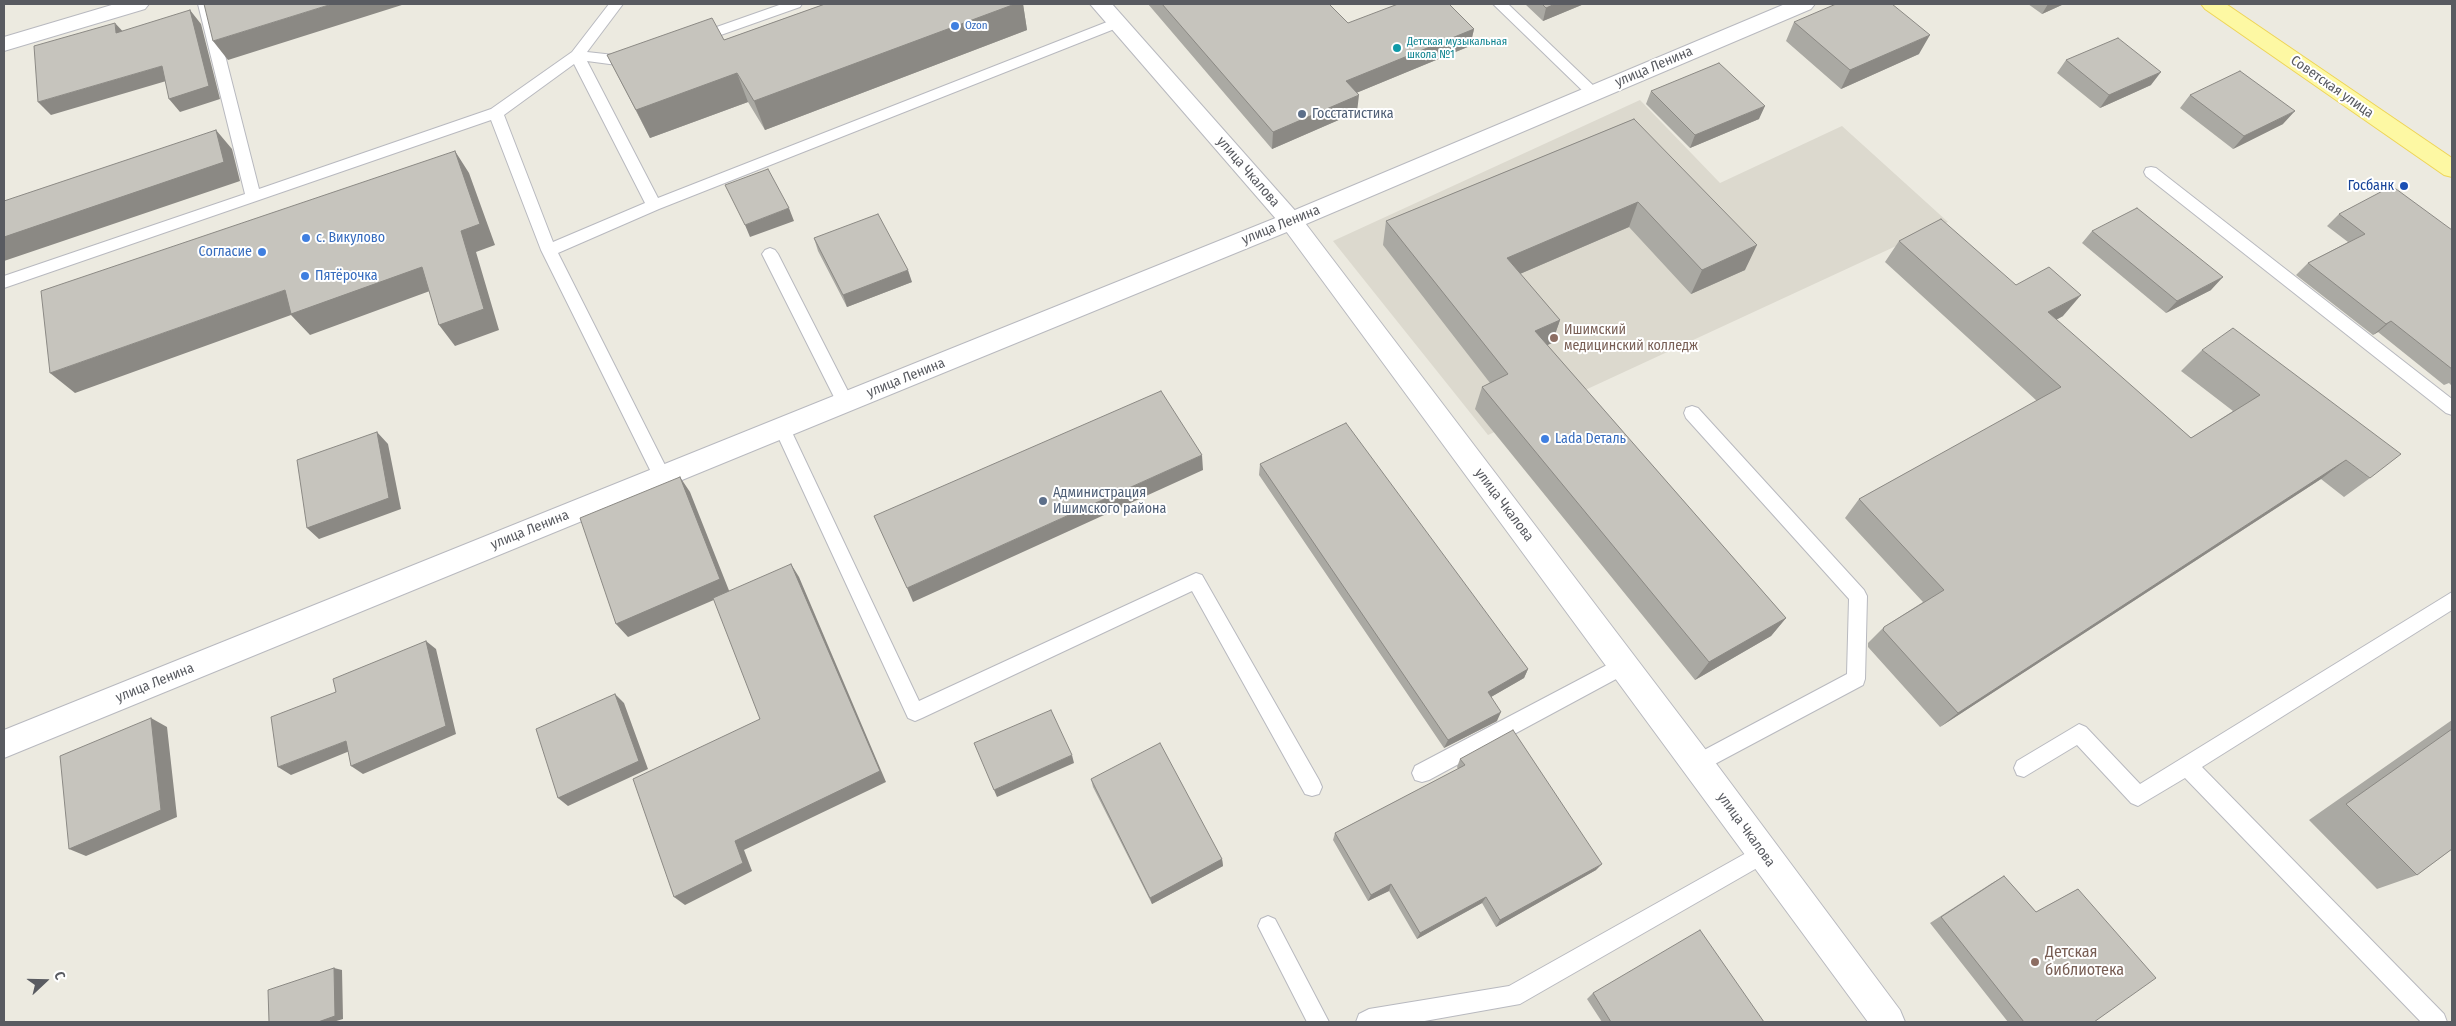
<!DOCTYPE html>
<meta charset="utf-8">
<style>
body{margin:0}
#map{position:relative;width:2456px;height:1026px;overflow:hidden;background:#eceae0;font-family:"Fira Sans Condensed",sans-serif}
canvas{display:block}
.frame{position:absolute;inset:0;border:5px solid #595b61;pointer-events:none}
.north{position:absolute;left:20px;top:956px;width:50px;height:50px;-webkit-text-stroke:4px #fff;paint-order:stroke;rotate:69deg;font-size:14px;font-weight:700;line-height:20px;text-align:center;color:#595b61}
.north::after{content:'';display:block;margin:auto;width:18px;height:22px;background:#595b61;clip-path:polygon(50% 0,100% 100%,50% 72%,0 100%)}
</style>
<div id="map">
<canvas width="2456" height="1026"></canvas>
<div class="frame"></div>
<div class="north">С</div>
</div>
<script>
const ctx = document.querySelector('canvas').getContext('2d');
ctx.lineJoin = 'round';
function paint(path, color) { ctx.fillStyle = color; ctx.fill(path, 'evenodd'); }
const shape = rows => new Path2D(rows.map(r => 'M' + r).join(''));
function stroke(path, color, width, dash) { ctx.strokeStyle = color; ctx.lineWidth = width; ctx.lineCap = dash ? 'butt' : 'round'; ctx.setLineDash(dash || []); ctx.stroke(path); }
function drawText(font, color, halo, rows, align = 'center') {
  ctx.font = font + ' "Fira Sans Condensed",sans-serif'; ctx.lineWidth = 4; ctx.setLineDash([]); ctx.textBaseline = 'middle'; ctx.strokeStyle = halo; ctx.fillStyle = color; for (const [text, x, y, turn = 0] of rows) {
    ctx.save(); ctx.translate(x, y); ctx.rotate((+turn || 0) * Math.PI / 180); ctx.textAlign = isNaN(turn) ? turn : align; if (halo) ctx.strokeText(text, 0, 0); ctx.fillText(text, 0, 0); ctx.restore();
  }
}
paint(shape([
 [1640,100,1720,183,1842,126,1948,222,1488,435,1333,241]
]), '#dcd9ce');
const service = shape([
 [198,4,212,4,259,189,491,109,572,52,609,4,623,4,587,52,632,57,639,62,632,67,587,61,658,198,1112,20,1117,18,1124,23,1122,26,659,209,558,253,671,477,668,482,662,484,656,482,541,250,491,120,4,288,4,276,245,194,198,4],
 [574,64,645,203,553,242,504,115,574,64],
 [782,4,802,4,800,7,701,42,691,42,689,39,691,36,782,4],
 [1493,4,1508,4,1598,90,1600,93,1598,96,1588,96,1493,4],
 [2151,167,2156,168,2452,399,2452,415,2446,413,2146,176,2144,172,2146,168,2151,167],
 [770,248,775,250,778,254,851,397,853,402,851,407,845,409,839,407,762,254,765,250,770,248],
 [1692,406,1698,408,1864,590,1867,596,1865,679,1863,685,1698,773,1691,771,1688,764,1691,757,1847,674,1849,599,1686,418,1684,413,1686,408,1692,406],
 [782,421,788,423,790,428,919,701,1196,573,1202,575,1319,780,1322,787,1319,794,1312,796,1305,794,1192,591,922,718,915,721,908,718,774,428,776,423,782,421],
 [2452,592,2452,610,2202,767,2444,1014,2447,1022,2421,1022,2185,778,2138,806,2131,803,2077,745,2024,777,2017,775,2014,768,2017,761,2079,724,2086,727,2140,784,2452,592],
 [1624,656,1631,659,1633,665,1631,671,1429,780,1422,782,1415,780,1412,773,1415,766,1624,656],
 [1764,843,1771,846,1774,853,1771,860,1520,1004,1419,1022,1356,1022,1359,1014,1369,1009,1509,986,1764,843],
 [1268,916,1275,919,1329,1022,1307,1022,1258,926,1261,919,1268,916]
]);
const minor = shape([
 [115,4,149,4,145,9,4,51,4,37,115,4],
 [1090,4,1112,4,1299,215,1709,754,1900,1010,1905,1022,1868,1022,1283,227,1090,4]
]);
const tertiary = shape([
 [1785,4,1815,4,1811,9,1299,227,4,758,4,730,1283,215,1785,4]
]);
const primary = shape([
 [2201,4,2226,4,2452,158,2452,177,2444,175,2205,9,2201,4]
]);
stroke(service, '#b8b9bf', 2);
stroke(minor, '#b8b9bf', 2);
stroke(tertiary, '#b8b9bf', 2);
stroke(primary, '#eed456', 2);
paint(service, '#fff');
paint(minor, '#fff');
paint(tertiary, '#fff');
paint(primary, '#fdf8a3');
paint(shape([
 [825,4,1023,4,1027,30,765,130,748,102,650,138,607,55,724,40],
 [1148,4,1329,4,1348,23,1474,29,1470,46,1356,93,1357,112,1272,149],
 [1525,4,1584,4,1543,21],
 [2028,4,2064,4,2042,14],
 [1794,22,1919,54,1841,89,1786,41],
 [2066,60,2151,85,2100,108,2057,73],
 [1651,91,1759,119,1690,148,1646,104],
 [2190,95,2283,124,2233,149,2180,108],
 [1634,119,1745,270,1691,294,1629,227,1520,274,1560,320,1552,343,1547,345,1786,618,1771,636,1695,680,1475,409,1482,387,1490,383,1383,245,1386,221],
 [2339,214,2452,230,2452,386,2449,383,2444,385,2378,332,2373,335,2296,275,2308,263,2348,242,2327,226],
 [2092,231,2211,290,2166,313,2082,243],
 [814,238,912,282,847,307,818,251],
 [1899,241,2016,285,2063,316,2056,320,2191,438,2233,411,2181,371,2202,350,2370,478,2344,497,2321,479,1940,727,1868,647,1868,643,1884,627,1923,602,1845,518,1859,499,2037,401,1885,262],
 [1260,464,1528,669,1524,678,1491,697,1497,721,1444,748,1259,475],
 [2452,720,2452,849,2417,875,2377,889,2309,820],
 [1460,759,1596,870,1496,927,1482,903,1417,939,1389,891,1368,901,1333,840,1335,833,1458,769,1457,767],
 [1091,779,1222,859,1223,866,1152,904,1093,787],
 [2004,876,2036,912,2078,889,2094,1022,2008,1022,1930,923,1992,883],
 [1593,993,1764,1022,1602,1022,1587,999]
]), '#aaa9a3');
paint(shape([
 [332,4,405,4,228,60,213,41],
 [1015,4,1023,4,1027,30,765,130,754,101],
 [1555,4,1584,4,1543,21,1546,8],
 [2048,4,2064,4,2042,14],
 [190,10,201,24,220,99,180,112,169,99],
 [115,23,127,36,116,33],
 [1474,29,1470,46,1344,98,1346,81],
 [1930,35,1919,54,1841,89,1850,70],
 [162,66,173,79,51,115,38,102],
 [2161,72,2151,85,2100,108,2109,95],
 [737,73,748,102,650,138,636,110],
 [1359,95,1357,112,1272,149,1273,132],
 [1765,106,1759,119,1690,148,1695,135],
 [2295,111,2283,124,2233,149,2244,136],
 [216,130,232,149,240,181,4,261,4,237],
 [455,151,469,173,495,245,476,252,499,330,455,346,439,325,461,231],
 [1638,202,1629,227,1501,282,1507,258],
 [789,208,794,221,750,237,745,225],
 [1757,245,1745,270,1691,294,1702,270],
 [422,267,438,288,310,335,291,315,75,393,50,373,285,290],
 [908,270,912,282,847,307,843,295],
 [2223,277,2211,290,2166,313,2177,301],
 [2081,295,2063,316,2031,333,2048,312],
 [1560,320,1552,343,1527,354,1535,331],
 [2391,321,2378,332,2373,335,2386,324],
 [377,432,388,444,401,509,319,539,307,528],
 [1202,455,1203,470,913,602,907,588],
 [2346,460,2321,479,1940,727,1958,713],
 [680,477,690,492,730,593,628,637,616,624],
 [791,564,799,577,886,782,744,850,752,871,685,905,674,897,735,841],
 [1786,618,1771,636,1695,680,1709,662],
 [426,641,436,649,456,734,363,774,351,766],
 [1528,669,1524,678,1484,701,1488,692],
 [615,694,624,703,648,769,568,806,558,798],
 [1501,712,1497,721,1444,748,1448,740],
 [151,718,167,727,177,817,86,856,69,849],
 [346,741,357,748,291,775,278,767],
 [1072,755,1074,763,997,797,994,790],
 [1222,859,1223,866,1152,904,1150,898],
 [1602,864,1596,870,1496,927,1500,920],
 [1391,884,1389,891,1368,901,1371,895],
 [1486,897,1482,903,1417,939,1420,933],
 [334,968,342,970,343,1019,333,1022,318,1022]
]), '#8b8984');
const building = shape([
 [204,4,332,4,213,41,204,4],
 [825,4,1015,4,754,101,737,73,636,110,607,55,712,18,724,40,825,4],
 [1162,4,1329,4,1348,23,1398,4,1449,4,1474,29,1346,81,1359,95,1273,132,1162,4],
 [1542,4,1555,4,1546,8,1542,4],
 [1836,4,1892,4,1930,35,1850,70,1794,22,1836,4],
 [190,10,209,86,169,99,162,66,38,102,34,46,115,23,116,33,190,10],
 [2118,38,2161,72,2109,95,2066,60,2118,38],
 [1719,63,1765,106,1695,135,1651,91,1719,63],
 [2240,71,2295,111,2244,136,2190,95,2240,71],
 [1634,119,1757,245,1702,270,1638,202,1507,258,1560,320,1535,331,1786,618,1709,662,1482,387,1508,374,1386,221,1634,119],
 [216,130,224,162,4,237,4,201,216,130],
 [455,151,480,224,461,231,484,309,439,325,422,267,291,314,285,290,50,373,41,291,455,151],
 [768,169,789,208,745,225,725,185,768,169],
 [2392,186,2452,230,2452,369,2391,321,2386,324,2308,263,2365,234,2339,214,2392,186],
 [2137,208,2223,277,2177,301,2092,231,2137,208],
 [878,214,908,270,843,295,814,238,878,214],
 [1941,219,2016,285,2049,267,2081,295,2048,312,2191,438,2260,395,2202,350,2233,328,2401,454,2370,478,2346,460,1958,713,1883,630,1884,627,1944,590,1859,499,2061,387,1899,241,1941,219],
 [1161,391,1202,455,907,588,874,516,1161,391],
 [1346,423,1528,669,1488,692,1501,712,1448,740,1260,464,1346,423],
 [377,432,389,498,307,528,297,460,377,432],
 [680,477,720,579,616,624,580,518,680,477],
 [791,564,880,771,735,841,743,863,674,897,633,779,760,719,713,598,791,564],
 [426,641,446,726,351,766,346,741,278,767,271,717,336,692,333,679,426,641],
 [615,694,639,761,558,798,536,729,615,694],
 [1051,710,1072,755,994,790,974,743,1051,710],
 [151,718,161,810,69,849,60,756,151,718],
 [2452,729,2452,849,2417,875,2346,804,2452,729],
 [1513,730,1602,864,1500,920,1486,897,1420,933,1391,884,1371,895,1335,833,1465,765,1460,759,1513,730],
 [1160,743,1222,859,1150,898,1091,779,1160,743],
 [2004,876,2036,912,2078,889,2156,978,2094,1022,2024,1022,1941,917,2004,876],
 [1700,930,1764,1022,1611,1022,1593,993,1700,930],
 [334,968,335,1016,318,1022,269,1022,268,990,334,968]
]);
paint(building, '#c6c4bd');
stroke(building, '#8b8984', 1);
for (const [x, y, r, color] of [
 [955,26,5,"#3f7fe0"],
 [1397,48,5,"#0f9aa8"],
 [1302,114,5,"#5c6f8a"],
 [2404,186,5,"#1a4fb4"],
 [306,238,5,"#3f7fe0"],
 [262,252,5,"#3f7fe0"],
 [305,276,5,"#3f7fe0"],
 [1554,338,5,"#8d6e63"],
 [1545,439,5,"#3f7fe0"],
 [1043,501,5,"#5c6f8a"],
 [2035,962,5,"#8d6e63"]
]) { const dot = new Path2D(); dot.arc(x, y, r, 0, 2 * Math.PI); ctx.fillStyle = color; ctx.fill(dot); stroke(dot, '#fff', 2); }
drawText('11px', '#366cbe', '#fff', [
 ["Ozon",965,26]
], 'left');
drawText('11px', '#0d838f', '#fff', [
 ["Детская музыкальная",1407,42],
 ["школа №1",1407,55]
], 'left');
drawText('14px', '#595b61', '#fff', [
 ["улица Ленина",1654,67,-23],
 ["Советская улица",2332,87,35],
 ["улица Чкалова",1248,172,49],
 ["улица Ленина",1281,225,-22],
 ["улица Ленина",906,378,-22],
 ["улица Чкалова",1504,505,53],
 ["улица Ленина",530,530,-22],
 ["улица Ленина",155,683,-22],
 ["улица Чкалова",1746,830,54]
]);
drawText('14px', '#4e5e75', '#fff', [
 ["Госстатистика",1312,114],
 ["Администрация",1053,493],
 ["Ишимского района",1053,509]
], 'left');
drawText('14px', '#164399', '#fff', [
 ["Госбанк",2394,186]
], 'right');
drawText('14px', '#366cbe', '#fff', [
 ["с. Викулово",316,238],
 ["Согласие",252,252,"right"],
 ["Пятёрочка",315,276],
 ["Lada Dеталь",1555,439]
], 'left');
drawText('14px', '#785e54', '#fff', [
 ["Ишимский",1564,330],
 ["медицинский колледж",1564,346]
], 'left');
drawText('16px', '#785e54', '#fff', [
 ["Детская",2045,953],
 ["библиотека",2045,971]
], 'left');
</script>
